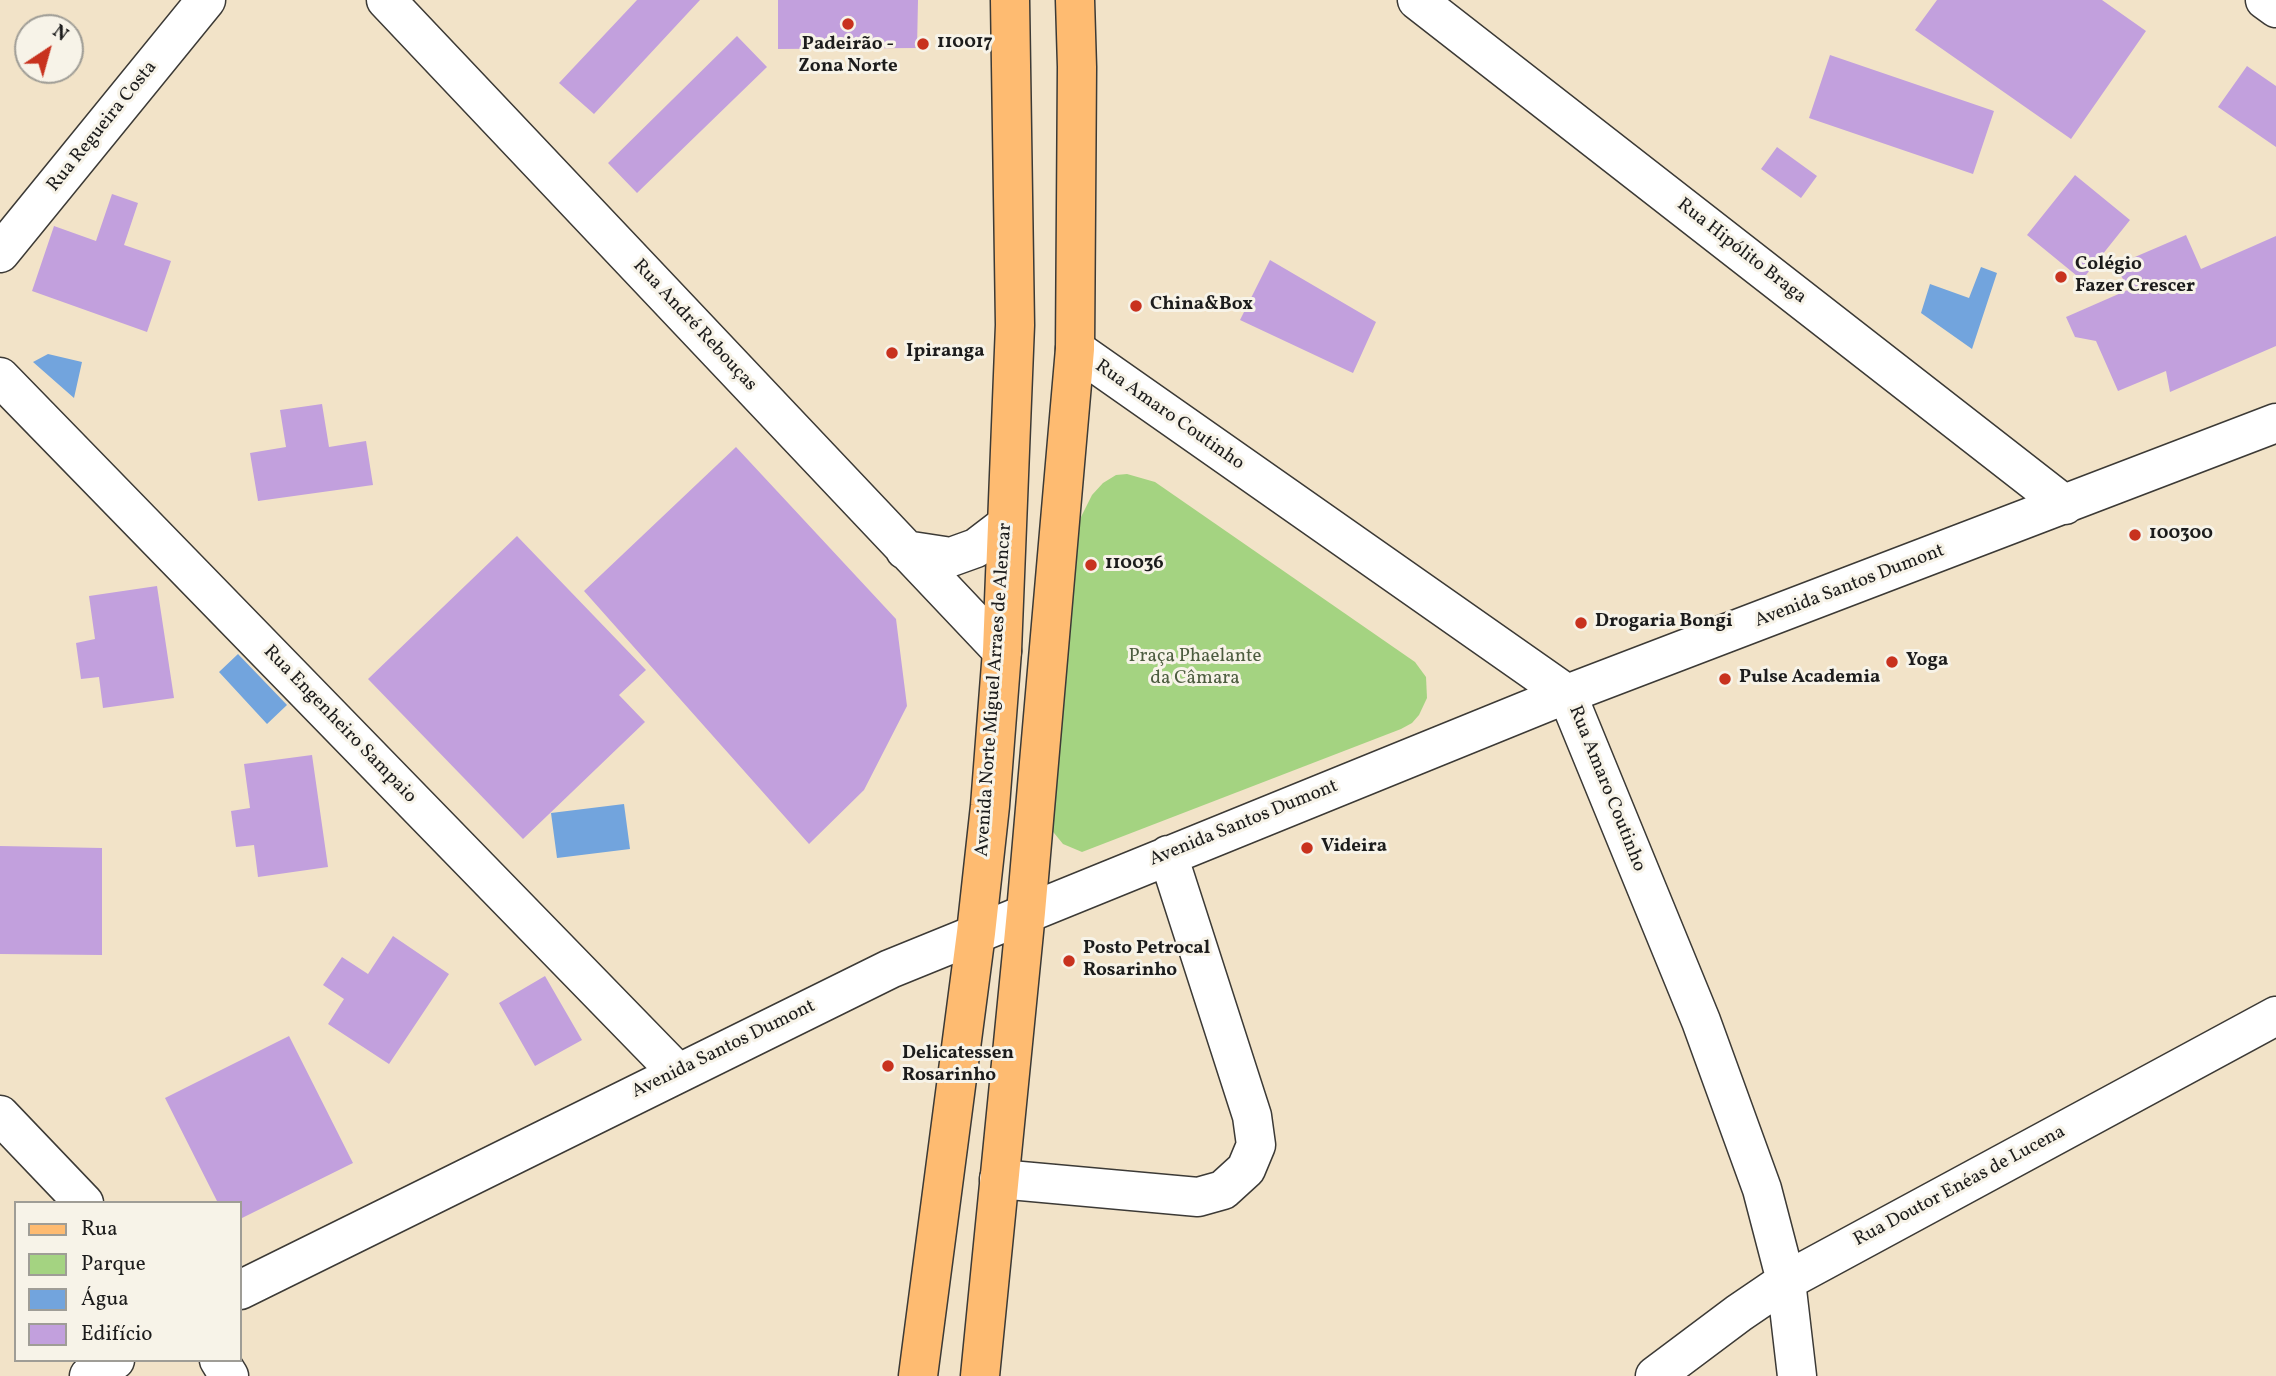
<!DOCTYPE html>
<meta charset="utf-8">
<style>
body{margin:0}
#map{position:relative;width:2276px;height:1376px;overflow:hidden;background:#f2e3c8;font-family:Vollkorn,serif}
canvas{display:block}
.legend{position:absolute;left:14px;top:1201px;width:228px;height:161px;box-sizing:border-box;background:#f7f3e8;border:2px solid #9f9d96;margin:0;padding:9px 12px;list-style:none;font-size:21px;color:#1c1c1c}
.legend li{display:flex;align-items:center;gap:14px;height:35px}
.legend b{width:35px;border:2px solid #9f9d96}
.north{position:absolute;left:14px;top:14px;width:70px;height:70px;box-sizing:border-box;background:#f7f3e8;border:2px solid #9f9d96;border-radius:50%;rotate:36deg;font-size:19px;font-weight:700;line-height:28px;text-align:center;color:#1c1c1c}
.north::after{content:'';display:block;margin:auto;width:24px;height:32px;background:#c8321e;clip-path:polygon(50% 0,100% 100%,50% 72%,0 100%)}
</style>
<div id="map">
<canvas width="2276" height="1376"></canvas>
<ul class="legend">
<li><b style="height:9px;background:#febb71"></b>Rua</li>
<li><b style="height:19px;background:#a4d381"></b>Parque</li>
<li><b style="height:19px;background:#72a4dd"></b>Água</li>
<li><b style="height:19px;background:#c2a0dd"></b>Edifício</li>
</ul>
<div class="north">N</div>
</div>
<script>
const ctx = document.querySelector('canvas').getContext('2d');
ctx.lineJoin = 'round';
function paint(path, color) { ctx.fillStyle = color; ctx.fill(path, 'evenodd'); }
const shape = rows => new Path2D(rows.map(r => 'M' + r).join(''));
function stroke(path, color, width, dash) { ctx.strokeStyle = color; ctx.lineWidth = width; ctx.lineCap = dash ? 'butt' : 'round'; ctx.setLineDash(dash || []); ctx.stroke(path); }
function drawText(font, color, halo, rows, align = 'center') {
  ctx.font = font + ' Vollkorn,serif'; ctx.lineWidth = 6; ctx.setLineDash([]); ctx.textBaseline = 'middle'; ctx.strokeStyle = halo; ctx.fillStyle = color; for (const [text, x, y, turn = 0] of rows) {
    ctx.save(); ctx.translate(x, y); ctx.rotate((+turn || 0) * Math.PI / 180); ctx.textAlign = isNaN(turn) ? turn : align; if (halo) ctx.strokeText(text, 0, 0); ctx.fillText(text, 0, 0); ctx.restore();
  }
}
paint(shape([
 [1127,474,1155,482,1415,662,1426,677,1427,698,1419,715,1412,723,1401,729,1082,852,1063,844,1050,828,1079,521,1092,495,1103,483,1116,475]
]), '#a4d381');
paint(shape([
 [1981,267,1997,273,1972,349,1921,313,1930,284,1969,298],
 [48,354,82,362,74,398,33,362],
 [238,654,287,705,267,724,219,672],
 [624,804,630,849,557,858,551,813]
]), '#72a4dd');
paint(shape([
 [637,0,700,0,594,114,559,83],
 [778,0,918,0,917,48,778,49],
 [1937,0,2102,0,2146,31,2071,139,1915,30],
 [737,36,767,67,637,193,608,163],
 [1830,55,1994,111,1973,174,1809,118],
 [2247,66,2276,86,2276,147,2218,107],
 [1777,147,1817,176,1801,198,1761,169],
 [2075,175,2130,220,2082,280,2027,235],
 [112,194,138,203,124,245,171,261,147,332,32,291,54,226,96,241],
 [2186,235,2201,269,2276,236,2276,346,2170,392,2166,371,2118,391,2096,341,2075,337,2066,317,2130,289,2114,266],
 [1270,260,1376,322,1353,373,1240,320],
 [322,404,329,447,366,441,373,485,258,501,250,453,286,447,280,410],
 [736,447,896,619,907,706,864,790,809,844,584,591],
 [517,536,646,670,619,695,645,722,523,839,368,679],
 [157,586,174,698,103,708,99,677,81,679,76,643,95,639,89,596],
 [312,755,328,867,258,877,254,845,236,847,231,811,250,808,244,764],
 [0,846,102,848,102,955,0,954],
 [393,936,449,974,389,1064,328,1024,344,999,323,985,342,957,368,974],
 [545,976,582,1040,535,1066,499,1003],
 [289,1036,353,1163,240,1219,240,1203,218,1203,165,1098]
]), '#c2a0dd');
const minor = shape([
 [386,0,1002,651],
 [1417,0,2065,505],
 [2265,0,2276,8],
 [0,253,206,0],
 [1075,349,1567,694,1701,1021,1762,1189,1786,1281,1797,1376],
 [0,377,677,1072],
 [905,550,951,557,976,548,1006,525],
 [0,1115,84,1203],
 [999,1179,1198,1197,1223,1190,1246,1169,1256,1145,1252,1116,1168,855],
 [240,1290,890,969,1567,694,2276,423],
 [219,1360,229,1376],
 [89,1376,115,1360],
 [1655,1376,1739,1313,1786,1281,2276,1016]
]);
const major = shape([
 [918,1376,976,933,990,806,1002,651,1015,325,1010,0],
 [980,1376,1026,912,1075,349,1077,67,1075,0]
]);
stroke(minor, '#3c3a36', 41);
stroke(major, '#3c3a36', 41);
stroke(minor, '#fff', 38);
stroke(major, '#febb71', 38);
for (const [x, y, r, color] of [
 [848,24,7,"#c8321e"],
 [923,44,7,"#c8321e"],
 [2061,277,7,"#c8321e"],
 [1136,306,7,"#c8321e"],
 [892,353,7,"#c8321e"],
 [2135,535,7,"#c8321e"],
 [1091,565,7,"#c8321e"],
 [1581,623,7,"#c8321e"],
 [1892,662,7,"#c8321e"],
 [1725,679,7,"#c8321e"],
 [1307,848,7,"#c8321e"],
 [1069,961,7,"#c8321e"],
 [888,1066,7,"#c8321e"]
]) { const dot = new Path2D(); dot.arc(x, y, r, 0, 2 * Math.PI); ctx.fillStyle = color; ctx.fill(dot); stroke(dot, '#f7f3e8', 2.5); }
drawText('bold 19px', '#1c1c1c', '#f7f3e8', [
 ["110017",937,44],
 ["Padeirão -",848,46,"center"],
 ["Zona Norte",848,68,"center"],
 ["Colégio",2075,266],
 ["Fazer Crescer",2075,288],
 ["China&Box",1150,306],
 ["Ipiranga",906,353],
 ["100300",2149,535],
 ["110036",1105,565],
 ["Drogaria Bongi",1595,623],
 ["Yoga",1906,662],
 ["Pulse Academia",1739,679],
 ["Videira",1321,848],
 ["Posto Petrocal",1083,950],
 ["Rosarinho",1083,972],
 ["Delicatessen",902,1055],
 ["Rosarinho",902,1077]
], 'left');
drawText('19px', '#1c1c1c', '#f7f3e8', [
 ["Rua Regueira Costa",103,127,-51],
 ["Rua Hipólito Braga",1741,252,38],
 ["Rua André Rebouças",694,326,47],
 ["Rua Amaro Coutinho",1169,416,35],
 ["Avenida Santos Dumont",1850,587,-21],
 ["Avenida Norte Miguel Arraes de Alencar",995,690,-86],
 ["Rua Engenheiro Sampaio",339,725,46],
 ["Rua Amaro Coutinho",1606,789,68],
 ["Avenida Santos Dumont",1244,824,-22],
 ["Avenida Santos Dumont",724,1050,-26],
 ["Rua Doutor Enéas de Lucena",1960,1187,-28]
]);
drawText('19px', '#4c5c3f', '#f7f3e8', [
 ["Praça Phaelante",1195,658],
 ["da Câmara",1195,680]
]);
</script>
